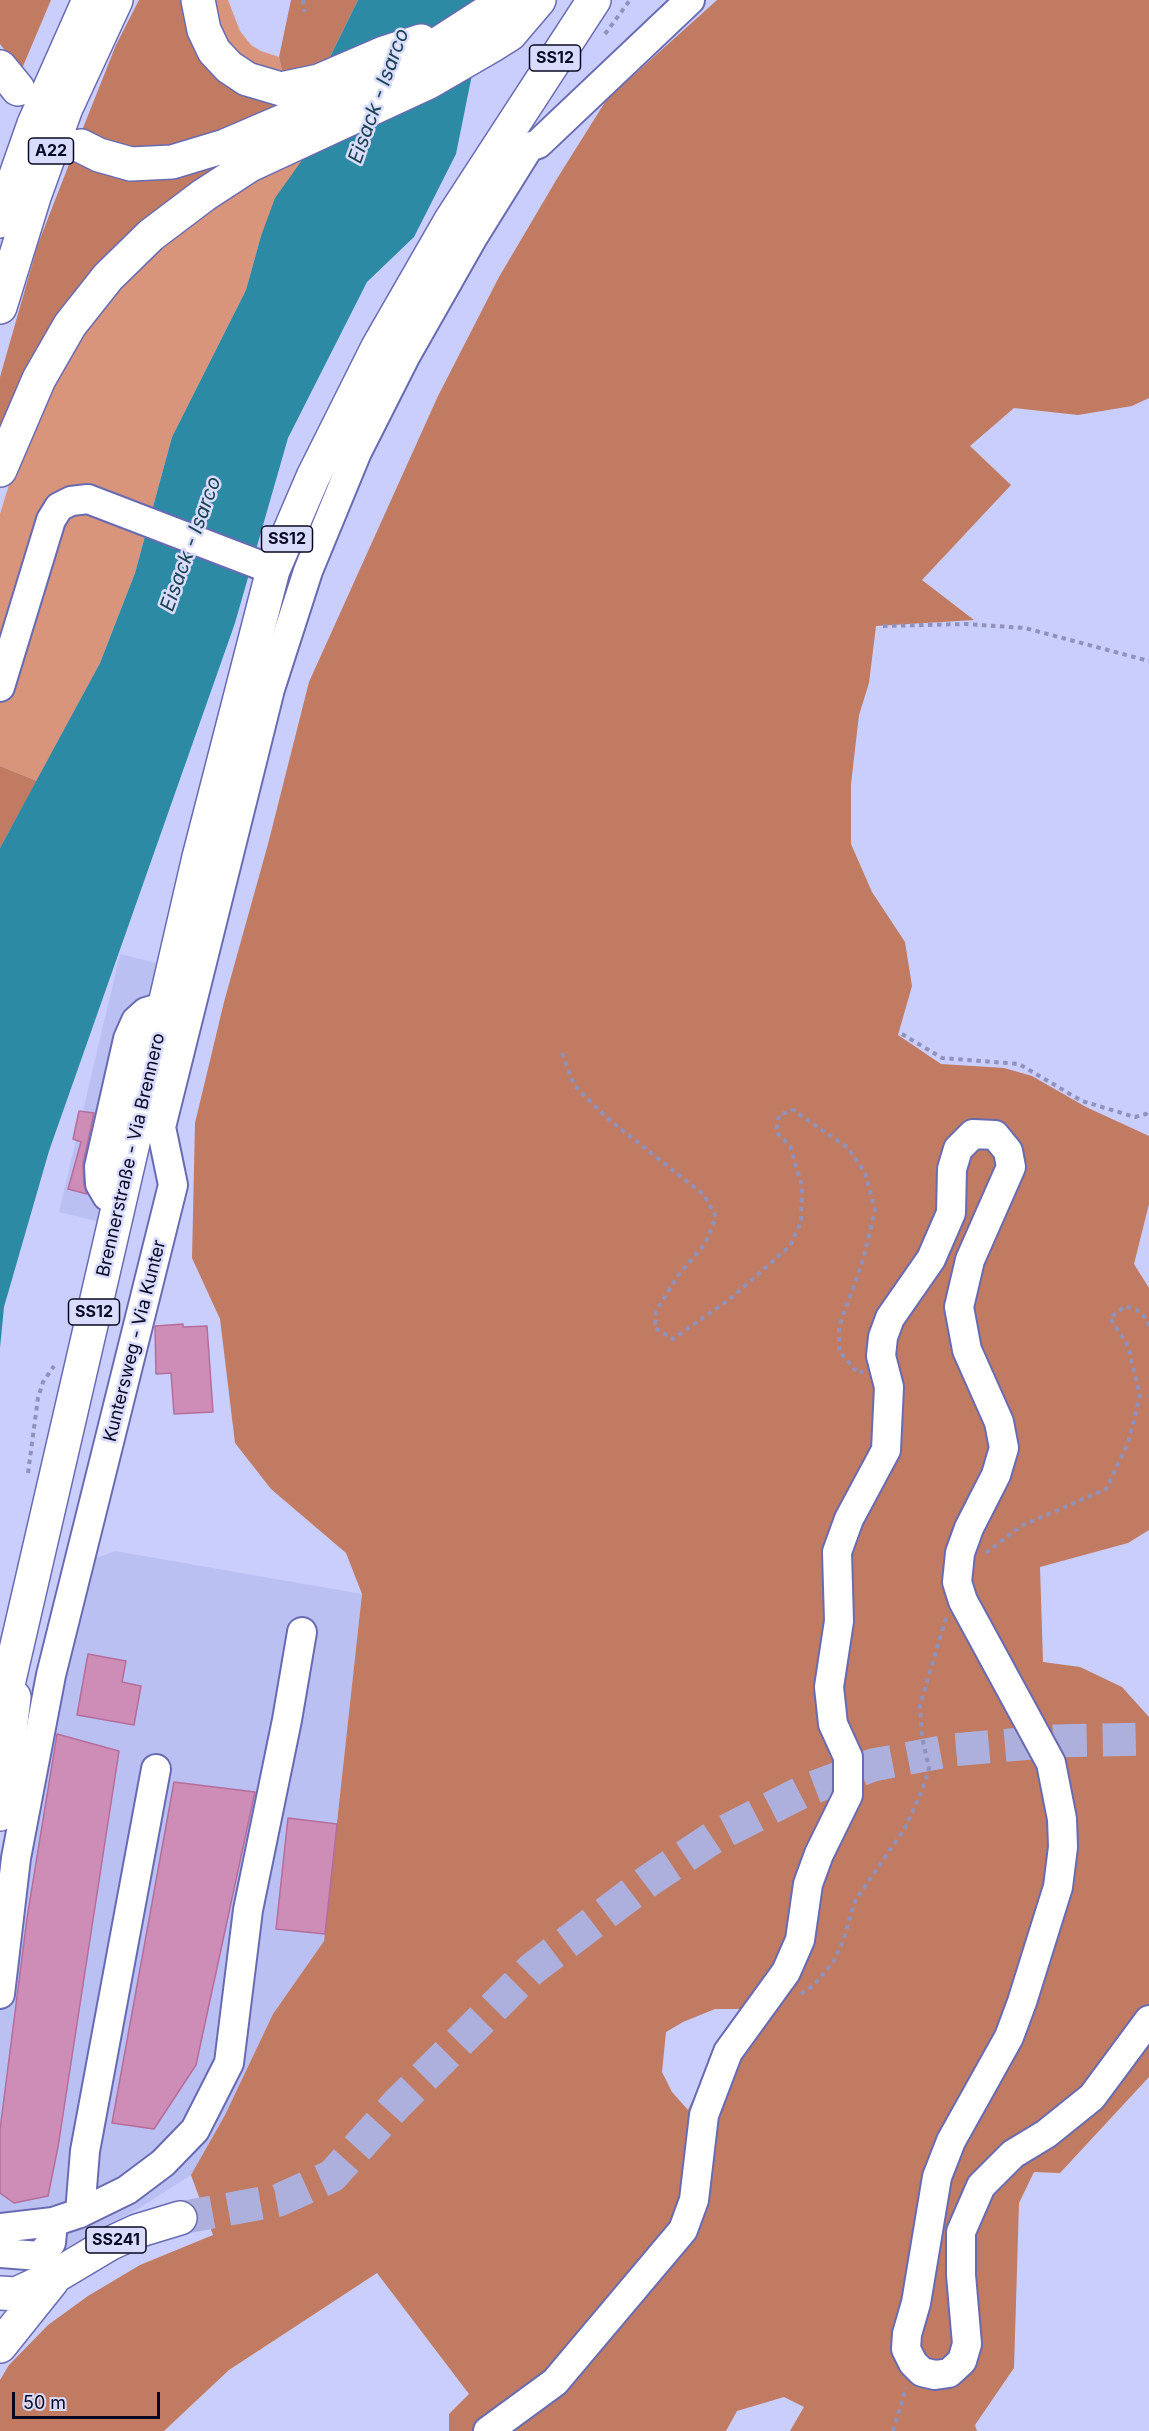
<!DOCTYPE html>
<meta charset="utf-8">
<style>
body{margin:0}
#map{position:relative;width:1149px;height:2431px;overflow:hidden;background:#cacefd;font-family:Inter,sans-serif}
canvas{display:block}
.scale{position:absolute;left:12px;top:2392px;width:148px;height:27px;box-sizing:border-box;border:3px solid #090822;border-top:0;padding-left:8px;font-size:18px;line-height:21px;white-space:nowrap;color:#090822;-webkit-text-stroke:4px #d9dcfc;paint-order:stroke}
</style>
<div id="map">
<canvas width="1149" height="2431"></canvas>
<div class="scale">50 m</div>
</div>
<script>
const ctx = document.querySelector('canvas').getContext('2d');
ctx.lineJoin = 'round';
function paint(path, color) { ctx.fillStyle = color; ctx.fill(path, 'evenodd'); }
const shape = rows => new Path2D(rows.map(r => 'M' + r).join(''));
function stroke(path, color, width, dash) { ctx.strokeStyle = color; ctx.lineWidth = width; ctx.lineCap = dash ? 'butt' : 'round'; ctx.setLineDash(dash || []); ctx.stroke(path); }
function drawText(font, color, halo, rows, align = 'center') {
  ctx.font = font + ' Inter,sans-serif'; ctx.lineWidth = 5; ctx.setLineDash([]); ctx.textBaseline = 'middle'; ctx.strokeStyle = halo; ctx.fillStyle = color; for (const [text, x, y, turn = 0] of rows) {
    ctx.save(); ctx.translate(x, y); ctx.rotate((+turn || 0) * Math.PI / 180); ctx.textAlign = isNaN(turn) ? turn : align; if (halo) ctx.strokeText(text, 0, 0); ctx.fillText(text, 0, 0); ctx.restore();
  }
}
paint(shape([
 [120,954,165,965,104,1223,59,1212],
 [115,1551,362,1594,324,1941,273,2014,225,2115,191,2175,138,2209,36,2264,0,2257,0,1918,79,1553,99,1557]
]), '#bbc0f3');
paint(shape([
 [206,0,228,0,240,31,251,45,261,51,279,57,284,80,231,55],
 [310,149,261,236,246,290,172,437,135,573,100,663,37,781,0,766,0,514,12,475,55,371,121,283,206,207]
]), '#d9957c');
paint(shape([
 [0,0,51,0,21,71,0,44],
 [139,0,188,0,191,27,294,99,267,115,171,148,124,148,81,133,116,45],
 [291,0,358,0,325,67,284,80,279,57],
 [717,0,1149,0,1149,398,1132,406,1078,415,1014,408,970,446,1011,485,922,580,974,620,876,626,869,683,859,715,851,784,851,844,872,892,905,942,912,986,898,1035,941,1064,1004,1068,1032,1076,1086,1107,1149,1136,1149,1204,1134,1264,1149,1288,1149,1530,1128,1543,1040,1567,1043,1662,1080,1667,1122,1687,1149,1717,1149,2077,1060,2173,1034,2172,1019,2203,1014,2368,975,2425,977,2431,790,2431,804,2407,784,2397,737,2411,726,2431,449,2431,449,2414,469,2394,377,2273,229,2370,164,2431,0,2431,0,2380,9,2365,48,2325,88,2296,140,2265,213,2235,191,2175,225,2115,273,2014,324,1941,362,1594,346,1553,271,1489,235,1443,220,1319,192,1258,195,1123,224,1002,268,844,309,682,438,396,499,277,558,177,607,99],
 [715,2009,747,2009,720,2042,688,2110,672,2092,662,2072,666,2032,683,2022],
 [252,149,155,217,0,448,0,377,38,244,73,154],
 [0,766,37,781,0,848]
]), '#c07b62');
paint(shape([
 [358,0,487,0,456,154,414,237,367,282,288,438,235,623,49,1151,4,1307,0,1348,0,848,100,663,135,573,172,437,246,290,261,236,275,198,310,149,325,67]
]), '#2c8aa5');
const building = shape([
 [79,1111,94,1113,83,1164,84,1185,87,1194,68,1189,81,1142,73,1139,79,1111],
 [183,1324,183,1327,207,1326,213,1412,174,1414,171,1373,156,1374,155,1326,183,1324],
 [88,1654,126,1661,122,1682,141,1686,134,1725,77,1715,88,1654],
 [57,1734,119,1751,58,2147,48,2196,14,2203,0,2193,0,2130,27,1918,57,1734],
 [174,1782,255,1792,196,2065,154,2129,112,2123,174,1782],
 [288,1818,337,1824,325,1934,276,1929,288,1818]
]);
paint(building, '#cd8db6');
stroke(building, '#b56d9c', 1.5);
stroke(shape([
 [180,2218,279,2200,332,2176,397,2104,532,1969,648,1881,714,1837,804,1791,873,1765,952,1750,1055,1741,1149,1739]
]), '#adb0dc', 33, [33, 16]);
const minor = shape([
 [0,687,51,520,59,507,71,501,88,499,273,570],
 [119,1200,107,1196,100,1184,99,1167,128,1039,136,1021,146,1012,166,1006],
 [0,1994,16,1858,51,1675,173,1185,161,1127,270,689,308,571,357,452,406,355,473,237,529,147,538,144,690,0],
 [80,2213,85,2151,156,1769],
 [0,2228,53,2222,80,2213,127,2190,163,2163,195,2130,229,2063,248,1910,287,1720,302,1632],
 [0,2253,40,2256,51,2243,53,2222],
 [488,2431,555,2382,683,2230,694,2200,704,2115,728,2052,786,1972,800,1940,808,1884,819,1854,848,1795,848,1757,833,1724,829,1687,839,1621,837,1552,849,1519,886,1450,889,1387,881,1356,883,1337,890,1318,931,1259,951,1213,952,1169,958,1149,973,1134,995,1135,1008,1151,1011,1167,970,1260,959,1307,967,1350,999,1422,1004,1448,996,1475,969,1528,960,1553,957,1582,963,1601,1051,1763,1062,1819,1063,1847,1058,1887,1022,2002,1009,2037,951,2141,937,2177,916,2303,907,2334,906,2349,913,2363,922,2372,935,2375,949,2373,962,2361,967,2344,961,2275,961,2232,981,2186,1013,2154,1046,2134,1092,2097,1149,2020]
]);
const major = shape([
 [0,1719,199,857,273,570,313,477,378,347,451,220,594,0],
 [0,1814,14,1697],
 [0,2293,16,2294,57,2275,109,2244,137,2231,180,2218],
 [0,2346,52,2281]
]);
const highway = shape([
 [198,0,204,30,214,51,229,67,247,79,281,89,319,81,384,53,421,41],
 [0,67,18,89],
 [81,146,99,155,131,164,172,162,225,146,388,76,506,0],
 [0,221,34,124,89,0],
 [0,307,34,197,66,108,116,0],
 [0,470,39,379,70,325,108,277,151,235,204,195,250,165,429,82,491,46,510,34,539,0]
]);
stroke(minor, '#696bb2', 32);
stroke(major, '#696bb2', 36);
stroke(highway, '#696bb2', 36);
stroke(shape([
 [303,0,304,12],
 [605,34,630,0],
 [883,626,966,624,1025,628,1149,661],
 [902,1034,942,1058,1019,1064,1082,1101,1135,1117,1146,1114,1149,1109],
 [562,1053,574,1085,607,1118,704,1195,716,1217,705,1244,679,1274,656,1311,655,1328,673,1339,730,1299,790,1246,801,1222,802,1186,790,1146,776,1132,779,1115,793,1110,848,1148,865,1173,875,1210,863,1260,839,1327,839,1351,857,1372,863,1372],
 [28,1473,38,1398,43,1382,54,1366],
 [986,1553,1021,1526,1106,1489,1128,1443,1140,1396,1128,1346,1110,1318,1125,1306,1137,1310,1146,1318,1149,1326],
 [801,1994,814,1985,833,1962,843,1941,855,1901,905,1828,923,1788,929,1768,922,1737,920,1705,946,1618],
 [893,2431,906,2387]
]), '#9092bb', 4, [4.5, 4.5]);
stroke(minor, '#fff', 28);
stroke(major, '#fff', 33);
stroke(highway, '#fff', 33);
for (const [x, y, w] of [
 [555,58,51],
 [51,151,45],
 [287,539,51],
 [94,1312,51],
 [116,2240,60]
]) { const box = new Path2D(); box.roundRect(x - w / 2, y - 13, w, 26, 4.5); ctx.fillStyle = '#d9dcfc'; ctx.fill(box); stroke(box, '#090822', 1.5); }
drawText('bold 16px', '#090822', null, [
 ["SS12",555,58],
 ["A22",51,151],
 ["SS12",287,539],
 ["SS12",94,1312],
 ["SS241",116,2240]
]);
drawText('18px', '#090822', '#d9dcfc', [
 ["Brennerstraße - Via Brennero",131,1155,-77],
 ["Kuntersweg - Via Kunter",135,1341,-76]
]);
drawText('italic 20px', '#1a424f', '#d9dcfc', [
 ["Eisack - Isarco",379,96,-70],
 ["Eisack - Isarco",191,544,-70]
]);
</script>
